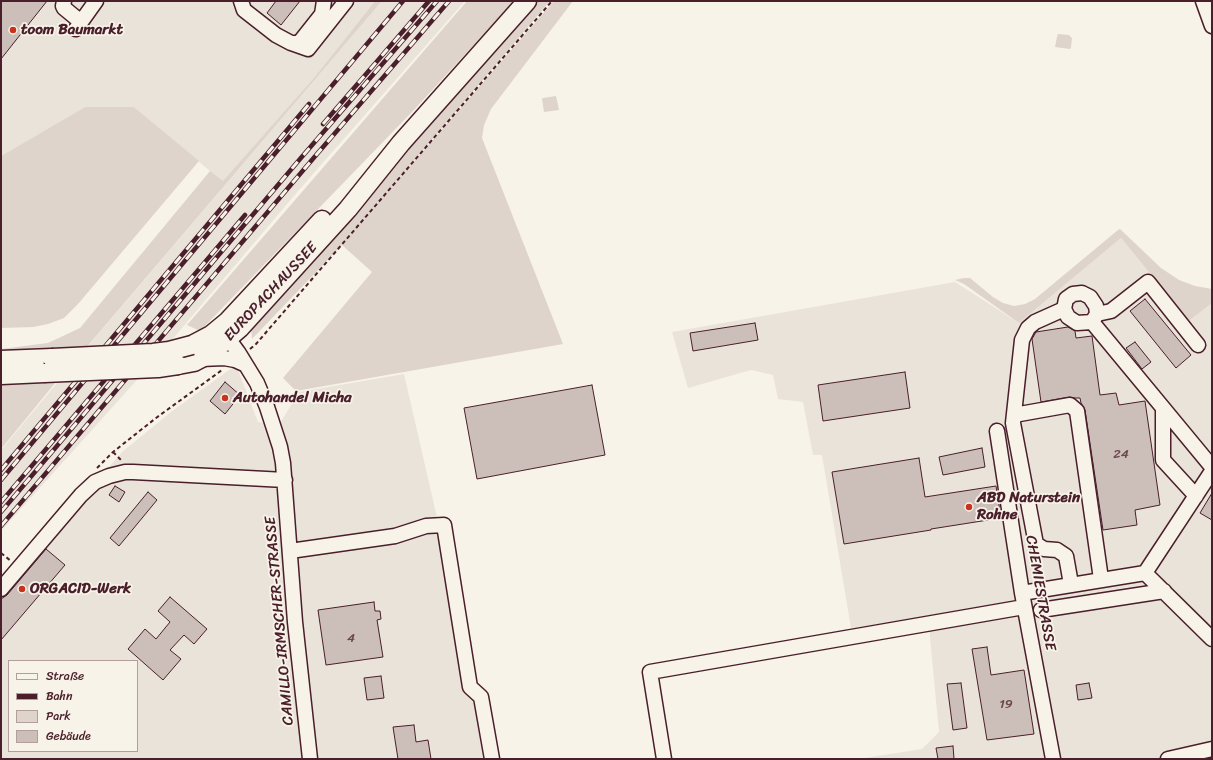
<!DOCTYPE html>
<meta charset="utf-8">
<style>
body{margin:0}
#map{position:relative;width:1213px;height:760px;overflow:hidden;background:#f7f3e8;font-family:Sriracha,sans-serif}
canvas{display:block}
.frame{position:absolute;inset:0;border:2px solid #4a1f2b;pointer-events:none}
.legend{position:absolute;left:8px;top:660px;width:130px;height:92px;box-sizing:border-box;background:#f7f3e8;border:1px solid #b29e9c;margin:0;padding:5px 7px;list-style:none;font-size:12px;color:#4a1f2b}
.legend li{display:flex;align-items:center;gap:8px;height:20px}
.legend b{width:20px;border:1px solid #b29e9c}
</style>
<div id="map">
<canvas width="1213" height="760"></canvas>
<div class="frame"></div>
<ul class="legend">
<li><b style="height:5px;background:#f7f3e8"></b>Straße</li>
<li><b style="height:5px;background:#4a1f2b"></b>Bahn</li>
<li><b style="height:11px;background:#ded4cc"></b>Park</li>
<li><b style="height:11px;background:#ccbfb9"></b>Gebäude</li>
</ul>
</div>
<script>
const ctx = document.querySelector('canvas').getContext('2d');
ctx.lineJoin = 'round';
function paint(path, color) { ctx.fillStyle = color; ctx.fill(path, 'evenodd'); }
const shape = rows => new Path2D(rows.map(r => 'M' + r).join(''));
function stroke(path, color, width, dash) { ctx.strokeStyle = color; ctx.lineWidth = width; ctx.lineCap = dash ? 'butt' : 'round'; ctx.setLineDash(dash || []); ctx.stroke(path); }
function drawText(font, color, halo, rows, align = 'center') {
  ctx.font = font + ' Sriracha,sans-serif'; ctx.lineWidth = 3.5; ctx.setLineDash([]); ctx.textBaseline = 'middle'; ctx.strokeStyle = halo; ctx.fillStyle = color; for (const [text, x, y, turn = 0] of rows) {
    ctx.save(); ctx.translate(x, y); ctx.rotate((+turn || 0) * Math.PI / 180); ctx.textAlign = isNaN(turn) ? turn : align; if (halo) ctx.strokeText(text, 0, 0); ctx.fillText(text, 0, 0); ctx.restore();
  }
}
paint(shape([
 [1,1,375,1,313,79,223,182,134,107,85,107,1,156],
 [382,1,465,1,299,190,154,361,1,531,1,450,72,365],
 [1121,238,1189,321,1212,303,1212,759,858,759,922,749,939,732,928,617,851,628,822,455,813,455,803,402,778,399,773,375,751,370,688,388,672,332,955,282,1019,323],
 [236,365,258,422,279,425,299,392,404,374,458,609,483,759,1,759,1,591,122,452,171,412],
 [9,661,137,661,137,751,9,751]
]), '#eae3da');
paint(shape([
 [375,1,382,1,86,348,1,351,1,349,48,343,80,328,210,171,223,181,313,79],
 [467,1,514,1,412,112,200,331,187,325],
 [537,1,550,1,384,196,554,1,573,1,491,109,484,125,482,138,563,344,296,391,283,378,372,272,342,245,252,339,251,326,261,314,384,178,436,114],
 [1058,34,1069,35,1072,38,1071,47,1070,49,1055,47,1057,37],
 [556,96,559,110,544,112,542,99,543,98],
 [85,107,134,107,199,161,78,304,64,318,48,324,33,327,1,328,1,156],
 [1120,229,1161,268,1179,280,1195,286,1212,289,1212,303,1189,321,1121,238,1019,323,964,284,955,280,964,278,970,278,993,297,1003,303,1014,306,1025,304,1035,299,1118,230],
 [1,381,55,381,56,382,1,449]
]), '#ded4cc');
const building = shape([
 [1,1,47,1,1,59,1,1],
 [276,1,300,1,281,25,267,13,276,1],
 [1145,299,1191,355,1176,368,1130,311,1145,299],
 [755,323,758,340,693,351,690,333,755,323],
 [1068,327,1075,331,1076,338,1092,336,1100,395,1116,393,1119,405,1145,401,1160,505,1135,510,1137,525,1103,530,1085,410,1081,403,1080,398,1075,398,1069,397,1041,402,1032,339,1036,332,1068,327],
 [1135,342,1151,362,1142,369,1126,348,1135,342],
 [905,372,910,408,823,421,818,385,905,372],
 [225,382,240,395,225,414,210,401,225,382],
 [592,385,605,455,477,479,464,408,592,385],
 [982,448,985,467,943,475,939,457,982,448],
 [919,458,925,497,996,486,1001,518,931,529,931,530,844,544,832,472,919,458],
 [115,486,125,492,119,502,109,495,115,486],
 [148,492,157,500,119,546,110,538,148,492],
 [1212,493,1212,520,1200,513,1212,493],
 [46,549,65,565,1,640,1,599,7,595,46,549],
 [170,597,207,629,194,644,184,635,170,650,181,659,163,680,128,649,145,629,156,639,170,622,158,611,170,597],
 [374,602,375,611,380,611,381,619,377,620,383,657,326,665,318,610,374,602],
 [987,647,991,675,1024,670,1034,734,987,740,972,649,987,647],
 [381,676,384,698,367,700,364,678,381,676],
 [961,683,967,728,953,730,947,684,961,683],
 [1089,683,1092,698,1078,700,1076,685,1089,683],
 [414,725,416,742,428,740,431,759,398,759,393,727,414,725],
 [953,746,954,759,938,759,936,748,953,746]
]);
paint(building, '#ccbfb9');
stroke(building, '#4a1f2b', 1);
const minor = shape([
 [64,1,63,6,64,8,81,22],
 [241,1,244,10,276,35,291,43,308,49,346,1],
 [1203,1,1212,26],
 [76,29,96,1],
 [291,43,299,43,322,14,324,1],
 [1082,293,1090,297,1096,306,1097,314,1092,322,1077,323,1068,317,1064,309,1066,299,1073,294,1082,293],
 [1064,309,1035,322,1028,328,1022,340,1013,423,1036,544,1044,549,1057,550,1066,556,1071,584],
 [1097,314,1111,311,1148,282,1198,345],
 [1092,322,1212,467],
 [222,330,238,352,257,383,267,407,280,447,283,463,295,622,310,759],
 [201,359,224,358,235,360,246,365],
 [1163,408,1163,460,1196,496],
 [1014,415,1070,405,1077,411,1101,579],
 [997,431,1022,593,1053,759],
 [290,551,395,536,426,526,444,525,470,687,481,697,492,759],
 [1145,573,1212,639],
 [1,589,81,495,95,482,109,476,125,472,133,472,285,480],
 [1022,593,1145,573,1212,471],
 [1041,610,1164,591],
 [664,759,650,672,1024,607],
 [1168,759,1212,749]
]);
const major = shape([
 [192,345,211,335,228,321,322,220],
 [1,360,52,358],
 [178,365,194,362,211,353,240,328,348,209,401,143,527,1],
 [1,375,44,373]
]);
stroke(minor, '#4a1f2b', 17);
stroke(major, '#4a1f2b', 21);
stroke(shape([
 [250,349,256,344,552,1],
 [113,452,122,461],
 [97,468,113,452,156,418,222,370],
 [1,553,11,561]
]), '#4a1f2b', 2, [4, 3]);
stroke(minor, '#f7f3e8', 14);
stroke(major, '#f7f3e8', 18);
const rail = shape([
 [323,124,429,1],
 [1,470,309,104],
 [1,480,403,1],
 [1,502,245,215],
 [1,512,300,159,437,1],
 [1,526,317,154,449,1]
]);
stroke(rail, '#4a1f2b', 4.5);
stroke(rail, '#f7f3e8', 3, [9]);
const majorBridge = shape([
 [52,358,153,353,169,351,192,345],
 [44,373,158,368,178,365]
]);
stroke(majorBridge, '#4a1f2b', 21, []);
stroke(majorBridge, '#f7f3e8', 18);
for (const [x, y, r, color] of [
 [13,30,4,"#c8321e"],
 [225,398,4,"#c8321e"],
 [969,507,4,"#c8321e"],
 [22,589,4,"#c8321e"]
]) { const dot = new Path2D(); dot.arc(x, y, r, 0, 2 * Math.PI); ctx.fillStyle = color; ctx.fill(dot); stroke(dot, '#f7f3e8', 1.5); }
drawText('13px', '#6a474e', null, [
 ["24",1121,455],
 ["4",351,639],
 ["19",1006,705]
]);
drawText('bold 15px', '#4a1f2b', '#f7f3e8', [
 ["toom Baumarkt",21,30],
 ["Autohandel Micha",233,398],
 ["ABD Naturstein",977,498],
 ["Rohne",977,515],
 ["ORGACID-Werk",30,589]
], 'left');
drawText('15px', '#4a1f2b', '#f7f3e8', [
 ["EUROPACHAUSSEE",271,292,-47],
 ["CHEMIESTRASSE",1040,593,80],
 ["CAMILLO-IRMSCHER-STRASSE",280,621,-95]
]);
</script>
